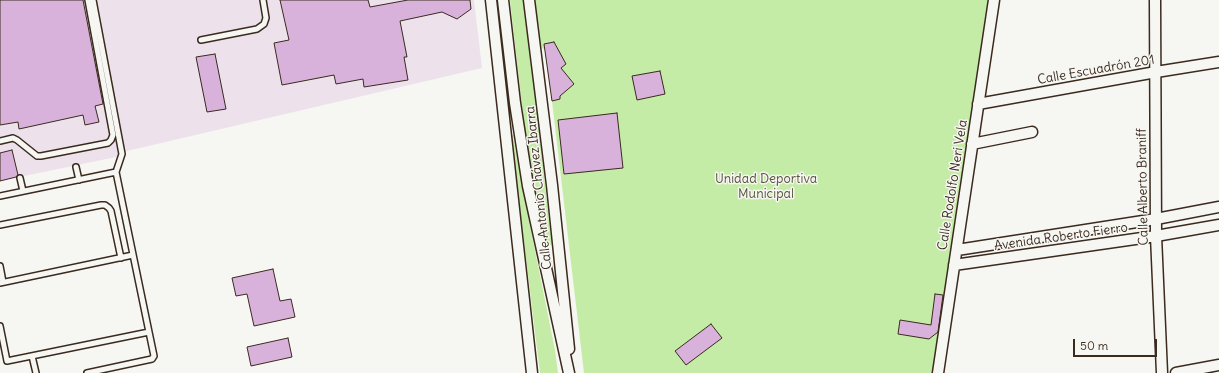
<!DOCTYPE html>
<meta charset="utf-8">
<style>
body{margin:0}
#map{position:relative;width:1219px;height:373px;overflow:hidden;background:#f6f6f2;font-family:Delius,sans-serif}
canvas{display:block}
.scale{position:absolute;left:1073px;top:339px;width:84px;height:18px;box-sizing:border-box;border:2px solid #3b2a1e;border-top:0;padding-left:5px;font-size:12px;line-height:14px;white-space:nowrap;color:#3b2a1e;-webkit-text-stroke:3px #f6f6f2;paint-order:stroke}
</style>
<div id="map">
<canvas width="1219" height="373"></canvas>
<div class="scale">50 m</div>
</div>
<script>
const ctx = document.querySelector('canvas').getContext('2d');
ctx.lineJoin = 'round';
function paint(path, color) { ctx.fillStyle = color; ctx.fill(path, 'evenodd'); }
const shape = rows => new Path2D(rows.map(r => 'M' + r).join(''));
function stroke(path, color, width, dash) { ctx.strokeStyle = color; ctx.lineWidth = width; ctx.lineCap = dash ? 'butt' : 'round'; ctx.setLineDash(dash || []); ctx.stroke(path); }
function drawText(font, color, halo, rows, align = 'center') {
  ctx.font = font + ' Delius,sans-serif'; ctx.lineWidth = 3; ctx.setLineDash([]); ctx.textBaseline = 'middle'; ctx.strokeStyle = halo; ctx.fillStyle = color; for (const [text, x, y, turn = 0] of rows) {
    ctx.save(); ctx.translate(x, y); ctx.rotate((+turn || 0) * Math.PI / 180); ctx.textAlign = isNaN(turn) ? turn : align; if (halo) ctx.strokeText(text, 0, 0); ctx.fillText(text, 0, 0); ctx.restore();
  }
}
paint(shape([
 [0,0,474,0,482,68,127,151,121,156,0,181]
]), '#ede2eb');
paint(shape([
 [510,0,524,0,552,245,544,245,525,133],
 [533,0,994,0,937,373,584,373,552,101,545,50,539,45],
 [511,135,513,135,522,186,555,350,558,373,540,373]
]), '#c4eca7');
const building = shape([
 [0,0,83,0,103,104,95,106,99,122,85,125,83,115,19,129,18,122,0,125,0,0],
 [280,0,368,0,370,7,408,0,470,0,471,9,457,19,442,12,400,21,407,57,404,57,408,80,364,87,363,79,336,84,334,75,282,85,274,43,289,40,280,0],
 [554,42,566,64,561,68,574,84,560,96,560,99,552,101,544,44,554,42],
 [215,54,226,109,207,112,196,57,215,54],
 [660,71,665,94,637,100,632,76,660,71],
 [617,113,623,168,564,174,558,120,617,113],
 [12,150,18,175,16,177,0,181,0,153,12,150],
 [273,269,280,301,291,299,295,317,254,326,247,294,236,296,232,278,273,269],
 [935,294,943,295,938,332,929,339,898,334,900,320,931,325,935,294],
 [711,324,722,338,686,365,675,351,711,324],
 [288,338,292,357,251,366,247,347,288,338]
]);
paint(building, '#d8b2db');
stroke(building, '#3b2a1e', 1);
const lane = shape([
 [201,40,257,29,264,24,266,18,263,0],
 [0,141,13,138,17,140,37,156,41,156,108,143,111,140,113,135,88,0],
 [76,167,79,180],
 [20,178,23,191],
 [0,196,116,172],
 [0,225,101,205,105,205,109,208,111,211,121,258],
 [0,266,3,282],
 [0,283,133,255],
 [0,326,7,361,149,332,116,172,122,154,93,0],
 [32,356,36,373],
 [87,373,152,359,154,356,149,332]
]);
const street = shape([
 [491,0,532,373],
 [503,0,515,103,528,186,569,373],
 [529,0,552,185,569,349],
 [1155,0,1156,236,1162,373],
 [978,104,1156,72,1219,62],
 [972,144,1032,132],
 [957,250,1156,219,1219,207],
 [954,265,1156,236,1219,225],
 [938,373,994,0],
 [1176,373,1219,365]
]);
stroke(lane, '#3b2a1e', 8);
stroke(street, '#3b2a1e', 13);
stroke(lane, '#f6f6f2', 5);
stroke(street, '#f6f6f2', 10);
drawText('13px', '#3b2a1e', '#f6f6f2', [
 ["Calle Escuadrón 201",1096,70,-10],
 ["Calle Rodolfo Neri Vela",953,185,-81],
 ["Calle Alberto Braniff",1143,187,-91],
 ["Calle Antonio Chávez Ibarra",539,188,-96],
 ["Avenida Roberto Fierro",1061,237,-8]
]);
drawText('13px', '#565139', '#f6f6f2', [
 ["Unidad Deportiva",766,179],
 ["Municipal",766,194]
]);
</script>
